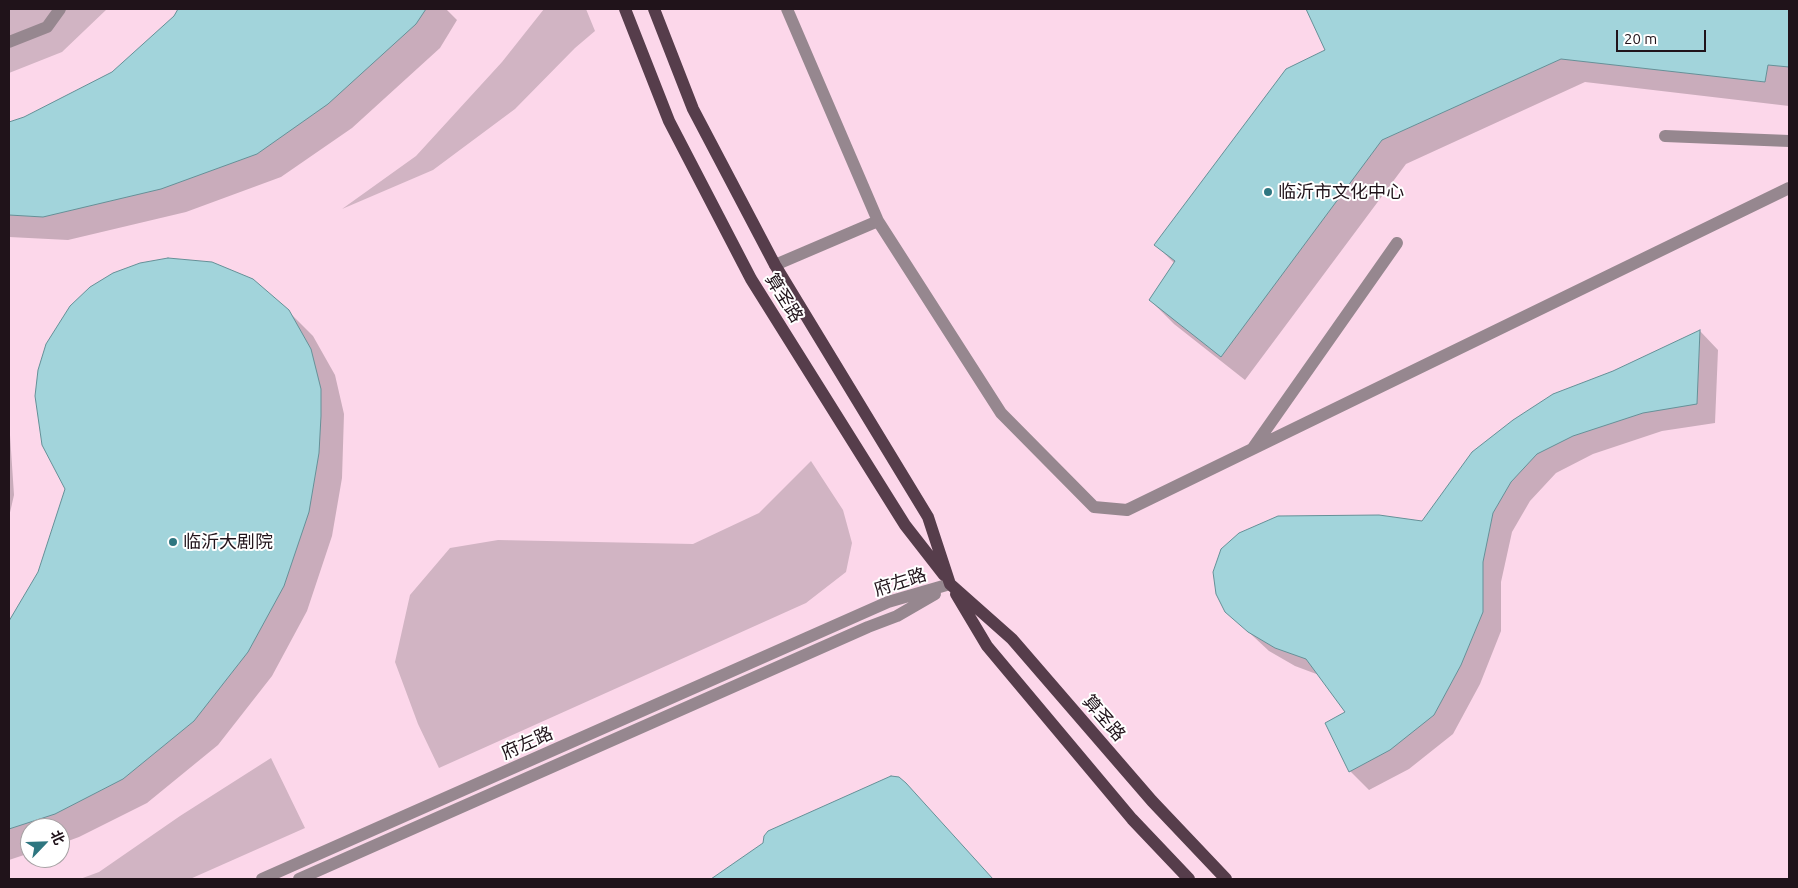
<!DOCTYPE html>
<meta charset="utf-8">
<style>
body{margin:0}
#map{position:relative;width:1798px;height:888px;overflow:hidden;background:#fcd7ea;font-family:Ubuntu,"Noto Sans SC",sans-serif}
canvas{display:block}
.frame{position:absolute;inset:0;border:10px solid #20131a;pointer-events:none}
.north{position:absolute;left:20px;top:818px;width:50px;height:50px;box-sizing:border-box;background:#fff;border:1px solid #a6a1a3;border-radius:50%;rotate:66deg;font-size:14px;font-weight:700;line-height:20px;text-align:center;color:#20131a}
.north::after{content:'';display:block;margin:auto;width:18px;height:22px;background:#2e7680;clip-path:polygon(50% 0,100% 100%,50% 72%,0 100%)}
.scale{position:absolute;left:1616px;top:30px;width:90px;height:22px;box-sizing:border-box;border:2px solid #20131a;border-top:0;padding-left:6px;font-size:15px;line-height:18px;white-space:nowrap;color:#20131a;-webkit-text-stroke:4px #fff;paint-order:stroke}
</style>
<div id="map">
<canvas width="1798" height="888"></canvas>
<div class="frame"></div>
<div class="north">北</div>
<div class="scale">20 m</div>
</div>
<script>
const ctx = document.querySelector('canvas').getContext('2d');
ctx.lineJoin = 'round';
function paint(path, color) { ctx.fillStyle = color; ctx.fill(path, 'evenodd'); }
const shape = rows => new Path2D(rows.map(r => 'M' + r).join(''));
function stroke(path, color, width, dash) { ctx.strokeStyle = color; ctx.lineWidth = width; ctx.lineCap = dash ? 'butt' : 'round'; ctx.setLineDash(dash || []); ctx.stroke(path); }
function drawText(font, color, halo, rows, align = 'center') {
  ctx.font = font + ' Ubuntu,"Noto Sans SC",sans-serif'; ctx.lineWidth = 4; ctx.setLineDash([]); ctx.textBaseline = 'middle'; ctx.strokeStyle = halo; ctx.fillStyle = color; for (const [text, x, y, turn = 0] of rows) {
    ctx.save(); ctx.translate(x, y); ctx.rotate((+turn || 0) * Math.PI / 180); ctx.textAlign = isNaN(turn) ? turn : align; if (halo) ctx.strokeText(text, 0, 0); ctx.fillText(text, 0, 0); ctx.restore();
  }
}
paint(shape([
 [9,9,107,9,62,52,9,73],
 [544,9,586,9,595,31,575,48,515,109,433,170,342,209,416,156,502,62],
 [811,461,843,510,852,543,846,572,806,603,439,768,418,724,395,662,410,595,450,548,498,540,693,544,759,513],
 [271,758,305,828,190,879,80,879,99,872,180,816]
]), '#d1b4c3');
paint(shape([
 [179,9,446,9,457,20,440,48,352,128,281,177,186,212,68,240,9,237,9,123,24,119,113,73,175,16],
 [1307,9,1789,9,1789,106,1585,82,1406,164,1245,380,1174,324,1150,300,1175,264,1156,245,1326,50],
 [288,311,313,336,335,375,344,414,342,478,332,536,307,611,272,676,218,745,147,803,79,837,60,844,60,828,30,828,30,853,9,860,9,623,39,573],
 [1700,331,1718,350,1715,423,1662,431,1593,454,1556,473,1530,501,1512,532,1501,582,1501,631,1480,684,1453,734,1409,769,1369,790,1350,771,1346,713,1319,675,1295,666,1269,651,1226,611,1422,522,1613,372],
 [9,420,14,495,9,517],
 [912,792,991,879,714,879,765,843]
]), '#0003');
const building = shape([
 [178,9,426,9,416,24,328,104,257,154,161,189,43,217,9,215,9,122,24,117,112,72,174,16,178,9],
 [1306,9,1789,9,1789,67,1768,65,1765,82,1561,59,1382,140,1221,357,1149,300,1175,261,1154,245,1286,69,1325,50,1306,9],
 [168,258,212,262,253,279,289,310,311,349,321,389,321,416,319,453,309,512,284,586,248,652,194,721,123,779,55,814,9,829,9,621,38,572,65,489,42,445,35,396,38,370,46,344,70,306,90,287,113,273,140,263,168,258],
 [1700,330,1697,404,1643,413,1573,436,1537,454,1511,482,1493,513,1483,562,1483,612,1461,665,1434,715,1390,750,1349,772,1325,723,1345,712,1306,659,1275,648,1248,632,1225,612,1216,594,1213,572,1221,549,1239,533,1278,516,1379,515,1422,521,1472,452,1513,420,1553,394,1613,371,1700,330],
 [891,776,899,777,906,783,993,879,711,879,763,843,764,836,768,831,891,776]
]);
paint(building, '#a2d4db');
stroke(building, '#659097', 1);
stroke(shape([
 [787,9,878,221,1001,413,1094,507,1127,510,1789,188],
 [9,42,47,27,60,9],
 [1665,136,1789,141],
 [775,265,878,221],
 [1253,448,1397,243],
 [262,879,888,602,950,584],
 [299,879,868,627,897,616,935,594]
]), '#96878f', 12);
stroke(shape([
 [625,9,669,121,751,279,905,525,944,575],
 [654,9,693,109,775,265,928,517,950,584,1012,639,1152,801,1226,879],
 [956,594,987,646,1132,819,1189,879]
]), '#563d4b', 12);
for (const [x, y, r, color] of [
 [1268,192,5,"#2e7680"],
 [173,542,5,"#2e7680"]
]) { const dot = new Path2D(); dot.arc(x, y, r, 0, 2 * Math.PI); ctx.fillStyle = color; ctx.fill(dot); stroke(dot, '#fff', 2); }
drawText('18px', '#20131a', '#fff', [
 ["临沂市文化中心",1278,192],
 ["临沂大剧院",183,542]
], 'left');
drawText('18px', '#20131a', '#fff', [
 ["算圣路",784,298,58],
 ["府左路",900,582,-18],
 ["算圣路",1104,718,49],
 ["府左路",527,743,-24]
]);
</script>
